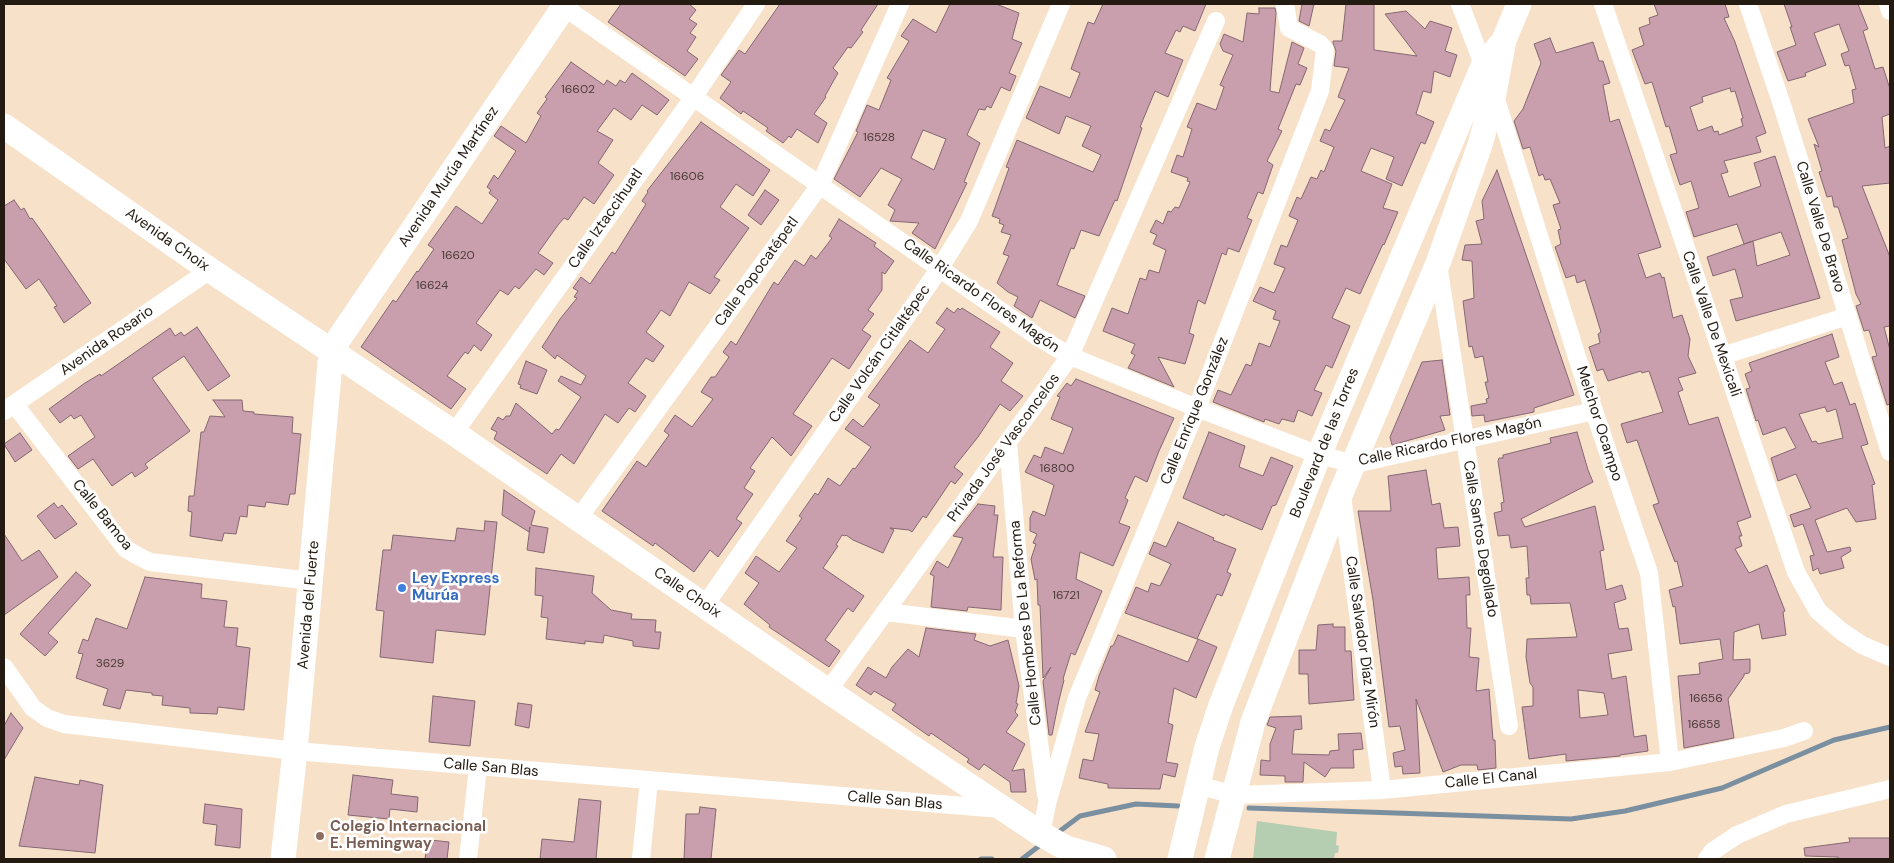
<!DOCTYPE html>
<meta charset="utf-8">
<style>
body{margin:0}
#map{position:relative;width:1894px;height:863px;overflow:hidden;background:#f8e1c9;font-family:"DM Sans",sans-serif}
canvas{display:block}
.frame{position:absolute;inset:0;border:5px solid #231b12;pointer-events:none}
</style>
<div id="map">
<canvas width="1894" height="863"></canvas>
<div class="frame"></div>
</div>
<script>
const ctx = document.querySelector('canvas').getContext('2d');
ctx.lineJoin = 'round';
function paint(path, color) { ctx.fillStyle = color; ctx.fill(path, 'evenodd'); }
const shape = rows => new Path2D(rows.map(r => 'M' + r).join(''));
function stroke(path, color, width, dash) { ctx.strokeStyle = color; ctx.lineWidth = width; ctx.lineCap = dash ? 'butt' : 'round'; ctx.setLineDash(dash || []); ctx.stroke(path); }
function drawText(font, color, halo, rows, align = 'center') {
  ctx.font = font + ' "DM Sans",sans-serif'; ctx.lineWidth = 5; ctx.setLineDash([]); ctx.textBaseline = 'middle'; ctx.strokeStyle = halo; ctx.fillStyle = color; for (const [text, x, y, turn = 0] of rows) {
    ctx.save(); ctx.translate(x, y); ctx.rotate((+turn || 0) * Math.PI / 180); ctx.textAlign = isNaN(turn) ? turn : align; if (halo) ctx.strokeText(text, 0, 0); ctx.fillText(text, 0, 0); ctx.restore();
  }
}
paint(shape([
 [1257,821,1337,832,1336,845,1339,846,1338,853,1335,853,1334,859,1253,859]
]), '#b5cdb0');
stroke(shape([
 [1249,808,1571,819,1625,811,1722,788,1834,740,1890,727],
 [1056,834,1080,816,1136,804,1178,806],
 [981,859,992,859],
 [1022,859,1043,843]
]), '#7a8f9f', 5);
const building = shape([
 [621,4,689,4,696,10,689,19,697,24,690,33,696,37,687,51,698,59,685,76,608,22,621,4],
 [780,4,878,4,861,30,863,32,851,48,848,47,833,68,838,73,825,96,826,97,814,114,827,123,818,143,797,129,791,138,789,136,783,143,766,131,768,128,743,111,741,114,720,98,731,82,721,75,739,50,745,54,780,4],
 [950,4,996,4,1019,13,1012,39,1022,43,1009,73,1016,76,1010,91,1001,87,991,108,987,106,985,110,979,109,967,135,980,143,964,182,967,183,935,249,912,233,919,223,890,221,895,210,888,205,902,179,881,168,860,197,834,179,858,132,856,131,867,105,879,110,891,80,887,78,909,41,901,36,913,19,936,33,950,4],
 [923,130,946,139,934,170,911,158,923,130],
 [1103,4,1206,4,1195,31,1183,26,1180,32,1176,30,1165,53,1183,60,1168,97,1155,91,1140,127,1142,128,1117,201,1115,200,1099,236,1081,230,1074,249,1071,248,1057,285,1085,296,1075,318,1040,300,1032,318,1014,306,1018,297,1008,292,997,283,1009,256,1003,254,1011,235,1001,232,1004,225,999,223,1000,219,992,216,1009,168,1006,167,1017,140,1093,172,1101,155,1082,146,1091,126,1066,116,1059,134,1026,118,1040,86,1070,98,1080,73,1071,69,1088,22,1094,24,1103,4],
 [1302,4,1314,4,1309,26,1299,21,1302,4],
 [1346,4,1374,4,1374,50,1417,56,1385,14,1406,11,1425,29,1430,21,1452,28,1445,51,1457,55,1450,77,1434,71,1431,93,1423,91,1416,114,1434,122,1425,144,1421,142,1402,186,1386,179,1394,157,1371,148,1361,171,1392,184,1383,208,1398,212,1384,245,1383,244,1360,294,1346,288,1332,318,1350,326,1332,368,1326,365,1314,390,1322,393,1312,416,1298,410,1294,422,1282,419,1279,424,1265,419,1264,422,1213,402,1218,390,1231,395,1246,364,1251,366,1259,343,1270,347,1280,321,1273,319,1276,311,1253,301,1260,287,1274,293,1285,268,1274,264,1281,245,1287,247,1298,220,1289,216,1297,197,1301,199,1311,177,1317,179,1321,170,1324,172,1334,147,1320,141,1325,129,1330,131,1345,100,1338,97,1349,68,1334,66,1336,51,1333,43,1333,41,1342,41,1346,4],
 [1654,4,1725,4,1729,17,1724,18,1735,42,1766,133,1756,137,1761,152,1724,161,1728,172,1721,174,1729,197,1761,186,1754,163,1775,156,1820,298,1736,321,1730,300,1743,297,1735,269,1713,276,1707,257,1753,241,1757,266,1790,255,1781,232,1744,244,1737,224,1694,237,1686,212,1699,208,1691,181,1680,185,1670,155,1677,153,1669,126,1666,127,1652,82,1645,84,1632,50,1644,45,1639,28,1650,24,1649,18,1658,15,1654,4],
 [1730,88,1731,92,1735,91,1743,118,1741,119,1743,126,1719,135,1718,131,1714,132,1712,126,1698,131,1690,107,1703,102,1702,97,1730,88],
 [1784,4,1858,4,1868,29,1863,31,1875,69,1883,67,1890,89,1890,114,1882,117,1885,148,1890,146,1890,183,1862,186,1890,257,1890,326,1884,327,1890,350,1890,404,1887,405,1872,357,1877,356,1869,330,1864,331,1856,306,1861,304,1856,294,1842,240,1848,238,1838,207,1834,207,1832,196,1827,197,1819,172,1822,171,1814,144,1819,147,1808,119,1854,103,1852,90,1856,89,1849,65,1845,66,1841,54,1849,51,1839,24,1814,33,1826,65,1805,73,1806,76,1788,81,1777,52,1796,45,1790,27,1792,27,1784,4],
 [1259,8,1275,8,1276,13,1270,91,1279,93,1292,42,1304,48,1298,64,1307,68,1300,85,1296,84,1278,129,1282,131,1267,161,1273,165,1263,194,1258,192,1247,218,1252,220,1239,252,1228,248,1226,255,1222,253,1205,304,1198,300,1189,333,1194,335,1185,364,1158,357,1174,387,1128,368,1135,355,1131,353,1135,344,1103,331,1112,308,1128,314,1140,278,1146,280,1149,270,1159,273,1166,250,1153,244,1157,235,1150,232,1156,220,1163,224,1168,211,1171,212,1175,207,1179,208,1190,182,1187,181,1188,178,1171,172,1177,155,1183,157,1192,129,1187,127,1197,103,1216,110,1224,87,1220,85,1233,55,1223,51,1220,44,1224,34,1243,42,1247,13,1259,14,1259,8],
 [1550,38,1556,53,1593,42,1599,61,1603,61,1610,83,1603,85,1610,122,1619,119,1661,247,1638,254,1646,278,1660,273,1662,278,1664,277,1673,318,1682,315,1690,339,1688,356,1696,373,1678,378,1683,390,1678,392,1689,425,1718,417,1751,517,1737,522,1742,536,1739,536,1742,546,1735,549,1749,573,1767,565,1785,611,1783,612,1786,635,1762,639,1759,624,1734,632,1733,660,1750,659,1750,671,1749,673,1744,674,1744,676,1728,699,1734,738,1684,748,1678,676,1700,674,1699,663,1723,659,1720,639,1680,644,1675,606,1673,607,1669,590,1683,586,1677,561,1675,562,1653,505,1659,503,1637,440,1627,443,1621,424,1663,412,1649,371,1642,373,1641,371,1608,381,1603,369,1597,371,1589,347,1600,343,1598,334,1601,332,1585,280,1577,283,1575,275,1566,278,1555,247,1561,244,1558,230,1561,229,1553,205,1560,203,1550,179,1545,180,1543,174,1539,176,1530,147,1523,149,1514,121,1523,109,1541,63,1534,44,1550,38],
 [571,62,604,85,607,80,616,86,620,80,625,83,632,73,669,100,657,115,642,105,631,120,614,108,597,131,613,140,598,163,614,175,594,204,584,197,568,220,564,218,558,225,538,253,553,263,544,275,536,269,519,289,515,286,508,295,500,290,476,323,492,335,481,351,474,345,468,354,465,352,447,376,466,389,451,409,361,347,393,300,396,302,417,271,418,272,434,249,428,245,456,206,482,224,498,200,489,193,491,190,487,187,494,175,498,179,516,151,494,136,501,126,526,143,541,116,537,113,547,99,545,97,571,62],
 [701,122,770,170,753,196,736,184,720,207,749,228,714,277,720,280,710,294,689,282,670,316,661,310,646,332,664,346,653,362,646,358,628,383,646,396,635,412,629,408,618,423,605,414,574,464,561,454,547,474,494,439,497,432,491,429,498,417,503,420,506,416,510,416,516,403,552,434,556,429,559,430,581,397,558,381,561,376,581,385,586,376,557,355,555,359,542,347,560,319,577,298,574,297,578,291,573,288,581,277,590,284,612,252,615,254,646,204,642,201,648,192,647,191,701,122],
 [1497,170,1574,395,1534,408,1534,412,1485,422,1484,415,1472,416,1471,406,1487,403,1486,399,1489,398,1485,382,1488,382,1483,356,1475,358,1472,346,1469,347,1463,301,1474,298,1472,261,1462,260,1465,245,1482,244,1476,221,1484,219,1482,201,1497,170],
 [765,190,779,200,761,225,748,215,765,190],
 [14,200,21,210,24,208,30,219,32,218,42,232,91,303,64,323,54,307,57,306,39,279,26,289,4,259,4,206,14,200],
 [839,219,876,243,874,246,894,261,885,274,882,272,882,290,868,310,874,314,862,330,871,336,849,369,832,358,793,414,812,426,791,456,772,437,750,468,755,471,744,488,753,494,736,519,742,523,718,557,710,550,694,572,655,543,653,546,602,511,637,461,646,467,669,435,664,431,675,415,692,427,713,399,701,392,711,377,715,377,729,357,723,352,731,341,736,345,774,282,778,285,795,260,804,266,811,255,816,259,832,238,829,236,839,219],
 [947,308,954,313,958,308,960,310,962,308,1000,332,990,347,1013,363,1001,381,1023,396,1010,411,1000,404,978,437,954,467,963,474,955,484,951,481,926,518,923,516,912,532,909,530,890,528,894,530,883,553,853,540,846,535,845,536,842,535,836,545,838,546,823,568,864,596,853,612,848,608,825,640,840,651,829,667,769,627,770,625,744,604,759,583,745,573,756,556,779,572,797,548,786,541,802,518,799,516,815,493,818,495,828,478,840,486,853,468,855,469,871,447,845,429,853,419,863,427,880,405,868,397,910,340,928,353,945,329,936,323,947,308],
 [197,327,230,376,208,391,184,356,152,378,190,431,145,464,148,468,135,477,132,472,112,486,93,459,78,469,68,456,95,437,81,415,74,419,71,415,60,423,49,409,85,383,100,374,101,376,170,328,175,336,181,332,184,336,197,327],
 [1832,334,1839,357,1825,362,1834,385,1842,382,1850,405,1855,403,1868,444,1861,446,1875,484,1872,485,1876,519,1856,522,1847,508,1815,520,1827,552,1850,547,1851,551,1841,557,1844,568,1820,574,1818,568,1813,571,1810,556,1814,555,1803,524,1794,527,1790,515,1811,508,1807,499,1796,474,1778,481,1771,458,1796,448,1785,427,1763,435,1758,420,1756,421,1746,389,1750,388,1745,374,1752,371,1749,363,1832,334],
 [1825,407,1827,412,1836,409,1843,438,1818,444,1816,441,1812,442,1799,414,1825,407],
 [1442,360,1450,415,1440,416,1445,430,1392,445,1390,437,1422,362,1442,360],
 [526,361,547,370,537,394,520,388,521,385,518,384,526,361],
 [1076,379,1174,418,1159,451,1147,482,1135,476,1125,498,1128,500,1119,523,1130,527,1113,566,1080,552,1076,579,1102,591,1075,655,1071,653,1063,679,1064,680,1059,700,1052,735,1049,735,1043,681,1051,667,1043,678,1040,605,1038,605,1037,579,1035,580,1031,559,1036,544,1033,543,1037,534,1030,531,1030,518,1033,511,1045,516,1054,485,1025,472,1034,455,1041,458,1045,447,1063,454,1073,428,1051,419,1060,397,1057,396,1067,383,1071,386,1076,379],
 [213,400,242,400,243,411,254,412,254,414,293,417,292,433,301,434,295,494,290,494,288,505,266,502,265,507,248,505,247,517,240,516,236,534,224,533,222,541,190,536,192,512,188,511,189,496,194,496,201,432,204,432,210,416,225,417,213,400],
 [1209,432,1245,446,1239,467,1263,476,1271,457,1293,466,1276,505,1272,506,1262,530,1225,514,1224,516,1183,498,1209,432],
 [1577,432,1588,470,1593,482,1521,519,1525,527,1595,506,1604,550,1600,551,1606,590,1622,585,1626,599,1614,603,1619,629,1628,628,1632,650,1608,654,1612,679,1626,676,1634,737,1646,735,1648,751,1620,755,1620,756,1566,761,1566,754,1529,759,1522,707,1533,706,1533,687,1530,683,1526,657,1527,639,1577,637,1570,603,1531,604,1530,595,1527,595,1526,578,1529,578,1527,546,1511,548,1509,535,1498,536,1494,513,1502,511,1501,503,1504,502,1498,461,1499,458,1503,458,1503,455,1551,443,1550,438,1577,432],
 [1578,690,1604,693,1608,715,1580,718,1578,690],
 [20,433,32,450,15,462,4,444,20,433],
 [1426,470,1432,505,1440,503,1444,528,1458,527,1460,546,1436,548,1438,579,1469,577,1470,595,1466,595,1467,628,1471,628,1469,657,1479,658,1476,691,1489,689,1493,740,1495,740,1496,768,1478,770,1477,765,1461,765,1443,772,1416,699,1420,773,1403,774,1402,766,1395,767,1393,753,1405,750,1400,726,1389,727,1373,600,1358,511,1391,511,1388,476,1426,470],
 [504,490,535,511,531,525,548,528,544,553,527,550,530,527,529,532,502,515,504,490],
 [54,503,58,508,62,505,77,524,55,539,37,516,54,503],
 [978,504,995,506,994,515,998,515,993,557,1003,557,1001,610,968,607,967,611,931,607,934,576,930,574,937,561,948,568,963,538,953,536,978,504],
 [485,521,497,522,485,635,436,630,433,663,380,657,384,611,376,610,383,550,391,550,393,535,455,541,457,528,484,531,485,521],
 [1178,522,1214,538,1213,540,1236,549,1227,572,1231,574,1222,596,1217,594,1197,639,1125,613,1136,587,1148,592,1151,583,1160,586,1171,564,1149,554,1154,542,1166,547,1178,522],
 [4,534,22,561,39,550,58,577,4,615,4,534],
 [536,568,594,576,592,593,611,610,632,614,631,619,656,620,655,632,661,632,659,649,633,646,633,641,604,635,603,643,585,641,585,644,546,639,548,618,541,617,543,596,535,595,536,568],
 [76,572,91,585,48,633,58,642,45,656,20,634,76,572],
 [145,577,202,584,201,598,227,601,224,627,238,628,236,646,250,648,244,710,218,707,217,714,190,713,190,708,162,705,163,696,152,695,152,693,126,690,120,709,103,705,108,689,76,678,83,654,78,653,83,639,88,641,96,618,127,629,145,577],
 [1333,624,1333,627,1345,627,1345,651,1351,651,1354,700,1309,704,1308,674,1299,674,1299,650,1316,650,1318,625,1333,624],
 [926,628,976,634,974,640,990,646,1008,640,1019,686,1016,703,1018,704,1015,712,1018,715,1006,732,1025,744,1012,771,1024,769,1026,792,1011,792,1010,782,984,764,979,770,967,762,969,759,931,733,929,736,892,710,896,704,874,691,871,695,856,685,868,667,886,678,892,667,908,649,919,657,926,628],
 [1118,635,1188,662,1198,639,1217,647,1196,698,1174,688,1168,723,1173,725,1166,762,1178,764,1175,777,1163,774,1160,789,1108,788,1108,784,1079,778,1083,759,1093,761,1099,734,1085,732,1100,692,1095,690,1099,676,1111,646,1113,646,1118,635],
 [433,696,475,701,470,746,429,742,433,696],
 [518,703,532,705,529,728,515,725,518,703],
 [11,713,23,728,4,760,4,726,11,713],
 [1301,716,1302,729,1294,730,1292,754,1329,755,1330,751,1339,750,1338,734,1361,733,1363,749,1353,750,1354,768,1331,768,1325,777,1304,762,1303,782,1285,782,1285,776,1260,775,1261,760,1270,761,1270,744,1276,728,1267,725,1270,717,1301,716],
 [353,775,393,780,391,794,418,797,417,812,390,809,389,819,348,815,353,775],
 [35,777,79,785,80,780,103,785,95,853,19,846,35,777],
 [579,799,601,801,596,859,540,859,542,839,574,842,579,799],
 [205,804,242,809,240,848,215,845,217,825,203,823,205,804],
 [700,807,716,809,711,859,684,859,686,814,699,814,700,807],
 [1849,838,1890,838,1890,859,1838,859,1838,857,1805,856,1804,848,1850,842,1849,838],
 [430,840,449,842,447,859,425,859,427,844,429,845,430,840]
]);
paint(building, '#c99fae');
stroke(building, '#846772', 1);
stroke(shape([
 [1460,4,1494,93,1594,411,1649,573,1670,762],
 [1603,4,1796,572,1818,611,1841,631,1862,645,1890,657],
 [1748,4,1783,108,1890,452],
 [1888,4,1890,11],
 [564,7,1038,337,1070,356,1197,408,1319,455,1355,464,1594,411],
 [1438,264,1509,726],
 [1722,356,1848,316],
 [15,405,126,549,138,556,150,562,311,581],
 [4,411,210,270],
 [454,433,693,98,756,4],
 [1008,443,1024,629,1046,795],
 [1342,496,1382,790],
 [578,519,820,185,900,4],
 [705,605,940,268,969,221,1061,4],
 [886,612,1024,629],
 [4,667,33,708,47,718,64,724,295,751,1001,809],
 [828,691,1070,356,1216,21],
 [1197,785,1235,795,1382,790,1670,762,1784,738,1804,731],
 [1041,834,1047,804,1077,698,1197,408,1320,91,1325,50,1320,44,1289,28,1285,4],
 [468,859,478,767],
 [641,859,649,780],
 [1707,859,1713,851,1737,835,1786,814,1890,789]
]), '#fff', 18);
stroke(shape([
 [4,126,210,270,454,433,828,691,1041,834,1066,848,1104,859],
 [283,859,295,751,330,363,333,352,338,340,566,4],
 [1180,859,1207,747,1221,705,1319,455,1483,66,1500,45],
 [1217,859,1253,722,1341,493,1438,263,1480,145,1494,93,1504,40,1519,4]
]), '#fff', 25);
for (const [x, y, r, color] of [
 [402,588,5,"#3f7fe0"],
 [320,836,5,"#8d6e63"]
]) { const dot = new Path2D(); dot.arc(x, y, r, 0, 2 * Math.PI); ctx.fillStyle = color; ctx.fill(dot); stroke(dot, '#fff', 2); }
drawText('12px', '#4c3c39', null, [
 ["16602",578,90],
 ["16528",879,138],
 ["16606",687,177],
 ["16620",458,256],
 ["16624",432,286],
 ["16800",1057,469],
 ["16721",1066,596],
 ["3629",110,664],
 ["16656",1706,699],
 ["16658",1704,725]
]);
drawText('15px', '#231b12', '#fff', [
 ["Avenida Murúa Martínez",449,177,-56],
 ["Calle Iztaccihuatl",606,219,-55],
 ["Calle Valle De Bravo",1820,227,73],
 ["Avenida Choix",167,240,35],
 ["Calle Popocatépetl",757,272,-54],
 ["Calle Ricardo Flores Magón",981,296,35],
 ["Calle Valle De Mexicali",1711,324,71],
 ["Avenida Rosario",107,341,-35],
 ["Calle Volcán Citlaltépec",880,354,-55],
 ["Calle Enrique González",1195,411,-68],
 ["Melchor Ocampo",1599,424,72],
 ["Calle Ricardo Flores Magón",1450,442,-12],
 ["Boulevard de las Torres",1325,443,-68],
 ["Privada José Vasconcelos",1004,448,-54],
 ["Calle Bamoa",102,515,51],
 ["Calle Santos Degollado",1480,539,81],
 ["Calle Choix",687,593,34],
 ["Avenida del Fuerte",309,605,-85],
 ["Calle Hombres De La Reforma",1026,623,-96],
 ["Calle Salvador Díaz Mirón",1362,642,82],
 ["Calle San Blas",491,768,5],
 ["Calle El Canal",1491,779,-6],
 ["Calle San Blas",895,801,5]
]);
drawText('bold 15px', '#366cbe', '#fff', [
 ["Ley Express",412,579],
 ["Murúa",412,596]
], 'left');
drawText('bold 15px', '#785e54', '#fff', [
 ["Colegio Internacional",330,827],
 ["E. Hemingway",330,844]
], 'left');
</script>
